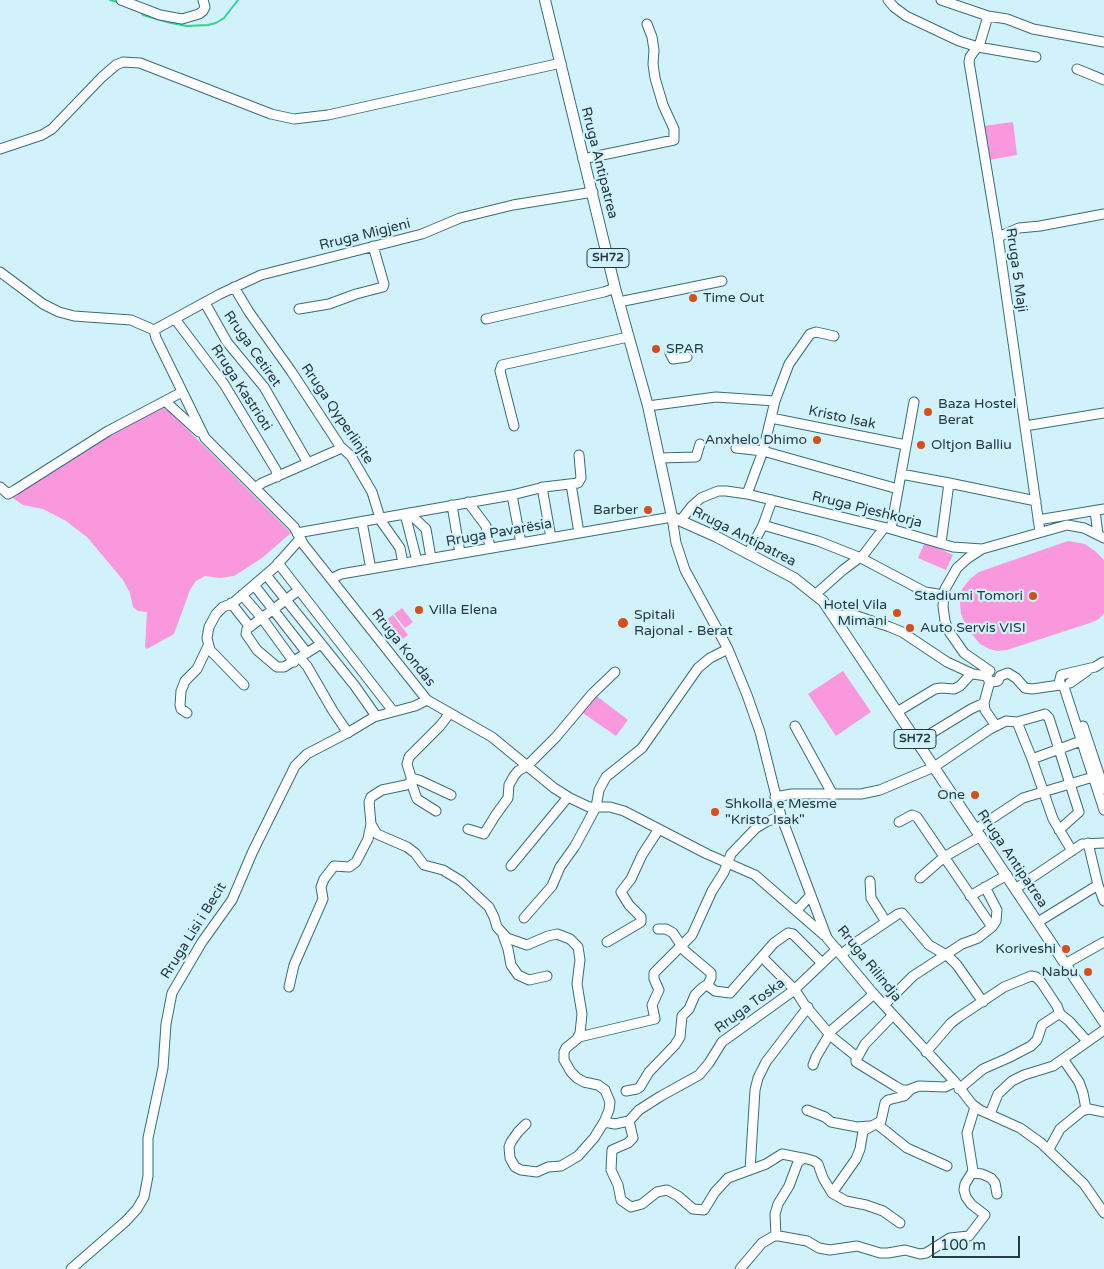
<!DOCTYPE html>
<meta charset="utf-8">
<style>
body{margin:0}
#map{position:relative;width:1104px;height:1269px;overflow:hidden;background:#d1f1fb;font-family:"Varela Round",sans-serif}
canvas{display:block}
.scale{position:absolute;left:932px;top:1236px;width:88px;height:22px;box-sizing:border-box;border:2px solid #253a41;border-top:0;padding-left:6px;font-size:15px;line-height:18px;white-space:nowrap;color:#253a41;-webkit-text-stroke:4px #d1f1fb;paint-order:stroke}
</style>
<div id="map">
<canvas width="1104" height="1269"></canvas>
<div class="scale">100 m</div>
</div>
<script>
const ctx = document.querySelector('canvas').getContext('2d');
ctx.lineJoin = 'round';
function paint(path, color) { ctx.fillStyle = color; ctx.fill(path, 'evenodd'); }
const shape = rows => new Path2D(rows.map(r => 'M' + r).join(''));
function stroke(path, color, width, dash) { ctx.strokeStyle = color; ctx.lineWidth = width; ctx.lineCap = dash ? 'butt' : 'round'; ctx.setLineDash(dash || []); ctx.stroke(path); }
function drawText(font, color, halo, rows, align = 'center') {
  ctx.font = font + ' "Varela Round",sans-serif'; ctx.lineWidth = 4.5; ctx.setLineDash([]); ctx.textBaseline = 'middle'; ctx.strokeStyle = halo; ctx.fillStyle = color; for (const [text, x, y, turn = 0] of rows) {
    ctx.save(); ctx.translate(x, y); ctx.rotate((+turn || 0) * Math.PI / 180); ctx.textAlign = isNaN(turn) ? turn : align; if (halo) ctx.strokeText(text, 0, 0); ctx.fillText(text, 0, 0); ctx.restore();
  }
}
paint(shape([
 [1013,122,1017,155,989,160,983,126],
 [162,407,169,411,291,533,262,558,234,576,220,578,205,576,196,581,190,590,174,634,147,649,145,647,147,612,138,611,133,607,130,593,123,580,87,537,66,521,43,509,23,505,10,496,12,490],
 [1068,541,1085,544,1095,551,1104,560,1104,613,1099,619,1090,623,1007,650,997,651,989,649,980,644,967,628,961,614,960,603,962,589,970,579,979,572],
 [925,542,953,555,946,570,918,558],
 [402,608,413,622,405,628,394,614],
 [393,615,408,635,398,642,383,622],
 [843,671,871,712,836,736,808,694],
 [594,694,628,720,616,736,580,711]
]), '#f998dd');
stroke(shape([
 [110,0,117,2],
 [140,11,143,15,171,23,187,26,208,25,216,23,224,18,238,0]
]), '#31d58d', 2);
const minor = shape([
 [121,0,160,15,182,19,199,14,203,11,205,7,203,0],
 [888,0,894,7,906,16,959,41,978,47,1036,57],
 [941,0,988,16,1007,19,1033,29,1104,42],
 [988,16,980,43,970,57,969,62,998,237,1040,532],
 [1077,69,1104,80],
 [0,149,42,135,52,129,102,77,116,65,123,62,140,63,271,114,294,119,328,115,561,63],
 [583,159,674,140,674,129,663,105,655,78,653,64,654,50,652,37,647,24],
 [998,237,1019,228,1040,226,1104,214],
 [0,272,43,304,59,312,74,316,131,320,154,330],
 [234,287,249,312,291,371,340,446,351,456,372,492,381,521,400,548,403,563],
 [619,302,722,281],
 [205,303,227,342,264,387,308,463],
 [299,309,329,304,356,294,383,287,384,284,373,246],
 [175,319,224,384,276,470,277,477],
 [486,319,604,292,615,288],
 [154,330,156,338,205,438,294,527,304,545,427,700,492,737,554,788,570,798,589,807,610,807,624,811,707,854,755,875,824,935],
 [154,330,220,294,261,275,422,234,460,218,513,205,593,192],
 [670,353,673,359,687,357],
 [165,401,199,432],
 [648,406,716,397,775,401],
 [771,418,906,445],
 [514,426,500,371,502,365,628,337],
 [1025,426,1104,413],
 [736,448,763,451,898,489],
 [659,458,696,457,700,444],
 [901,474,949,483],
 [571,484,579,533],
 [0,487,8,494,15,490,108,431,182,392],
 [542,487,551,538],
 [255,488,262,483,342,448],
 [747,494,763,451,775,401,789,364,810,334,816,332,834,336],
 [512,495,521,543],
 [468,502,486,526,490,548],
 [452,505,460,553],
 [1095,511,1098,534],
 [409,513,426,529,431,558],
 [405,514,417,561],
 [681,520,692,506,701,498,718,491,726,491,747,494,891,529,953,547,982,549],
 [1038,520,1104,509],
 [362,522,371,569],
 [763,525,818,541,861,558,925,592,944,595],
 [891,529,914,402],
 [297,533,512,495,544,487,578,483,581,478,579,455],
 [941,543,949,483,1036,501],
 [748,554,763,525,772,500],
 [861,558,884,528],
 [278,563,393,711],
 [266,575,355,686,376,716],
 [331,579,341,574,672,517,676,543,685,570,728,649,747,695,760,732,781,816,827,938,872,992,955,1082,972,1104,980,1110,1020,1128,1041,1143,1084,1184,1104,1213],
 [254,585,307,653],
 [299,590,247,629,246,634,257,650,277,667,284,667,289,664,321,644],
 [816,594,843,570,859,558],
 [242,595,262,618,294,662],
 [231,603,250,627],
 [833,615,854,615,890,627,902,632,947,662,973,674,987,676,988,679,992,682,998,681,1000,676,1008,673,1016,678,1025,688,1032,689,1060,685],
 [300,658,307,666,333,711,348,733],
 [990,671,964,653,948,630,945,621,943,606,945,589,957,568,968,558,982,549,1067,525,1084,528,1104,538],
 [990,681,984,703,985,710,996,726],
 [1070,683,1087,671],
 [244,685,210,650,207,638,209,627,216,614,223,607,233,603,275,567,300,539],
 [1064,687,1104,810],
 [1064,687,1059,683,1061,675,1095,667,1103,662],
 [897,712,935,689,941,688,954,689,960,686,971,674],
 [187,713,181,709,180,705,181,691,185,681,197,669,208,646],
 [450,713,440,726,409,757,407,764,411,777,411,782,406,785,382,790,371,797,369,802,371,824,377,834,407,847,415,853,424,865,443,870,461,881,489,907,494,917,497,927,507,938,527,945,548,936,557,934,570,939,578,947,580,960,577,984,582,1014,580,1033,577,1039,566,1048,564,1052,564,1060,571,1072,577,1078,584,1082,598,1085,605,1090,610,1102,609,1110,604,1122,594,1138,578,1156,561,1166,548,1167,537,1172,521,1170,515,1167,510,1158,509,1147,511,1142,518,1132,526,1124],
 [1017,722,1032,759,1053,819,1072,851],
 [795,726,833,795],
 [1083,726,1104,789],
 [917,742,971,709,984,703],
 [1032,759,1081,741],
 [775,797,792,794,861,794,880,790,934,767,990,729,1006,721,1017,722,1045,714,1049,718,1079,812,1059,830],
 [436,811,417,799,411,782,415,779,419,780,451,795],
 [899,822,912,815,917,817,992,927],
 [468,829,484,834,495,816,508,798,509,785,514,776,518,771,527,766,556,737,592,694,615,672],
 [976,829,1023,798,1093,777],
 [1088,843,1098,885,1104,901],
 [511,866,568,797],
 [920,878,944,857,981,836],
 [870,881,871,898,886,922],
 [1015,889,1082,844,1104,843],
 [970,896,1007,875],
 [797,910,811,895],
 [524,918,552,886,560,867,575,846,596,807,599,790,606,777,642,748,698,668,710,658,728,649],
 [1038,922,1098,885],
 [503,935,508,949,511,965,518,975,529,980,547,976],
 [607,942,641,922,641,917,629,905,621,892,631,879,642,855,659,829],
 [842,954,858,941,898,914,902,913,929,945,948,956,957,965,983,1002],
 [762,957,795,990,804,1004,831,1036,857,1057],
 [1065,964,1104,942],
 [707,985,715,991,730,993,774,943,788,933,793,934,822,963],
 [289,987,294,965,323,899,321,887,324,879,334,866,349,867,356,862,368,839,371,824],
 [884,1005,913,976,962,944,978,938,992,927,996,921,997,910,985,887],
 [893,1015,865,1044,856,1060,856,1062,895,1086,902,1090,910,1090],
 [579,1037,655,1019,652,1005,659,990,654,979,654,973,692,935,712,891,724,872,731,854,756,828,766,822,781,816],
 [926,1052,951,1023,959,1017,1004,987,1031,976,1036,977,1041,982,1057,1006,1060,1014,1069,1021,1087,1041],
 [1063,1059,1079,1082,1083,1093,1086,1109],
 [813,1065,816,1057,832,1030,874,994],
 [959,1089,983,1069,1008,1058,1031,1046,1037,1040,1042,1025,1060,1013],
 [626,1091,637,1089,640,1087,649,1072,675,1045,680,1037,682,1016,689,1009,695,995,702,988,708,984,711,978,711,973,685,951,673,933,666,929,658,929],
 [807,1110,825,1117,831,1122,857,1127,870,1126],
 [990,1114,998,1094,1012,1081,1024,1075,1053,1066,1104,1030],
 [629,1121,633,1138,628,1143,612,1150,611,1170,618,1185,621,1200,631,1207,642,1204,657,1192,667,1190,678,1196,693,1209,704,1210,715,1192,728,1178,766,1164,782,1154,802,1158],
 [604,1122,615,1124,629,1121,639,1110,661,1096,699,1075,709,1063,722,1042,793,991,837,949],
 [877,1124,907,1148,947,1166],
 [1049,1149,1060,1129,1082,1111,1089,1109,1104,1112],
 [750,1170,755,1090,758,1078,766,1062,808,1007],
 [972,1173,982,1174,991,1178,995,1183,997,1194],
 [832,1193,856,1159,860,1149,863,1131,881,1121,885,1103,888,1100,904,1096,911,1089,919,1086,945,1087,955,1082],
 [776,1236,775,1214,778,1204,789,1186,798,1162,804,1158,814,1161,818,1164,823,1178,832,1193,846,1201,866,1205,883,1211,900,1223],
 [71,1269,126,1221,137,1209,144,1197,148,1176,148,1138,163,1068,166,1024,172,993,202,942,232,900,253,851,295,766,307,754,349,732,374,717,415,706,427,700],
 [740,1269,762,1243,774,1236,779,1236,807,1241,819,1248,830,1250,857,1246,880,1253,888,1253,905,1250,920,1254,926,1253,950,1238,969,1236,985,1215,971,1204,966,1197,964,1190,965,1184,973,1171,967,1133,975,1107]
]);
const major = shape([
 [545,0,615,288,648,406,672,517,717,537,794,578,823,601,1104,1022]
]);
stroke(minor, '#396c7a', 11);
stroke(major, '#396c7a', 12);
stroke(minor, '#fff', 9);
stroke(major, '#fff', 10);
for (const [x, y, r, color] of [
 [693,298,5,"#d54e1b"],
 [656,349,5,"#d54e1b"],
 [928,412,5,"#d54e1b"],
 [817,440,5,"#d54e1b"],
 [921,445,5,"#d54e1b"],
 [648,510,5,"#d54e1b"],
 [1033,596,5,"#d54e1b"],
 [419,610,5,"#d54e1b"],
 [897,613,5,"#d54e1b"],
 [623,623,6,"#d54e1b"],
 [910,628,5,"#d54e1b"],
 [975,795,5,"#d54e1b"],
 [715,812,5,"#d54e1b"],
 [1066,949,5,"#d54e1b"],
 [1088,972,5,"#d54e1b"]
]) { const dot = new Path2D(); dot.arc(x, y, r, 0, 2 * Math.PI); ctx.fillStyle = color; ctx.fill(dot); stroke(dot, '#d1f1fb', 2); }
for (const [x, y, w] of [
 [608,258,42],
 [915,739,42]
]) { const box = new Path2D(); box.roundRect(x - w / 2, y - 9.5, w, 19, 4); ctx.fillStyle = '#d1f1fb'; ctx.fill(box); stroke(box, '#253a41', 1); }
drawText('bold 12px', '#253a41', null, [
 ["SH72",608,258],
 ["SH72",915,739]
]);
drawText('14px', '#253a41', '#d1f1fb', [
 ["Rruga Antipatrea",599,163,76],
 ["Rruga Migjeni",365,235,-14],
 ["Rruga 5 Maji",1016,270,82],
 ["Rruga Cetiret",252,349,55],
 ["Rruga Kastrioti",241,388,57],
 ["Rruga Qyperlinjte",337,414,56],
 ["Kristo Isak",842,418,12],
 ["Rruga Pjeshkorja",867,510,14],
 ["Rruga Pavarësia",499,533,-10],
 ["Rruga Antipatrea",744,537,27],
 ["Rruga Kondas",403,648,52],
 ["Rruga Antipatrea",1012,859,56],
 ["Rruga Lisi i Becit",194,931,-58],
 ["Rruga Rilindja",869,964,51],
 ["Rruga Toska",750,1006,-36]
]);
drawText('14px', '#253a41', '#d1f1fb', [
 ["Time Out",703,298],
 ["SPAR",666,349],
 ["Baza Hostel",938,404],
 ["Berat",938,420],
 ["Anxhelo Dhimo",807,440,"right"],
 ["Oltjon Balliu",931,445],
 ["Barber",638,510,"right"],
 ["Stadiumi Tomori",1023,596,"right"],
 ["Hotel Vila",887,605,"right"],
 ["Mimani",887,621,"right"],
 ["Villa Elena",429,610],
 ["Spitali",634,615],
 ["Rajonal - Berat",634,631],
 ["Auto Servis VISI",920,628],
 ["One",965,795,"right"],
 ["Shkolla e Mesme",725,804],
 ["\"Kristo Isak\"",725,820],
 ["Koriveshi",1056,949,"right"],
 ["Nabu",1078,972,"right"]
], 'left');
</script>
